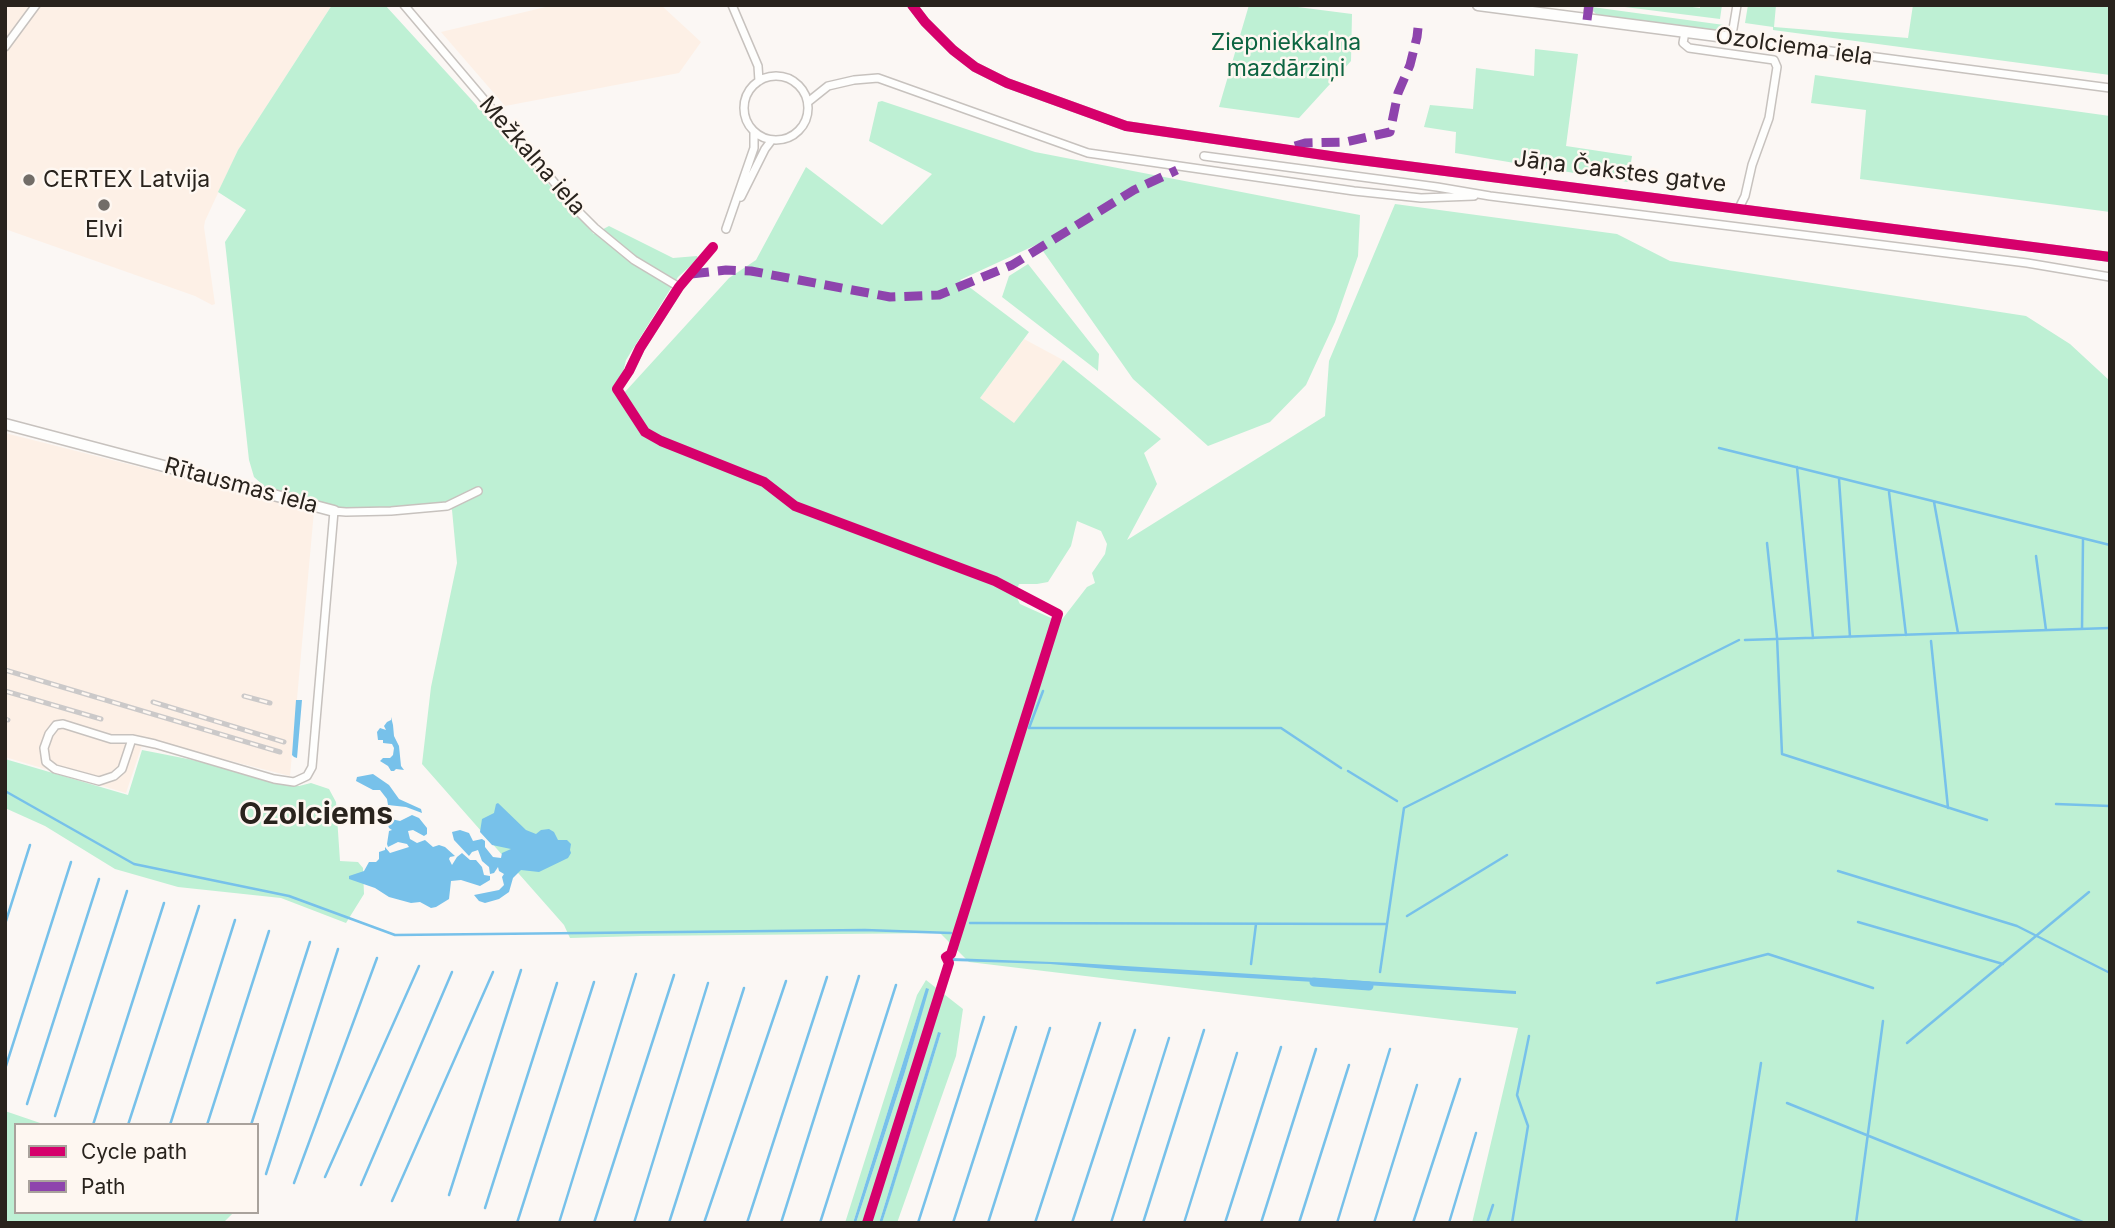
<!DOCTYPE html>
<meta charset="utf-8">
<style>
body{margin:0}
#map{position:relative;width:2115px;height:1228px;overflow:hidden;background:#fbf7f4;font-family:Inter,sans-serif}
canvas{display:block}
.frame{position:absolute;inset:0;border:7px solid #29231d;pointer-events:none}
.legend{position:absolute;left:14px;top:1123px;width:245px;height:91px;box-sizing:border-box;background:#fef7f1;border:2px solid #a9a29c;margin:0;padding:9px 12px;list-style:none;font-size:21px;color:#29231d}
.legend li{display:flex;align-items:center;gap:14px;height:35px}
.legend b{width:35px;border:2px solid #a9a29c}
</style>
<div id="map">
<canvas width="2115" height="1228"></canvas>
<div class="frame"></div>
<ul class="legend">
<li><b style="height:9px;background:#d6006c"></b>Cycle path</li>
<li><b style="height:9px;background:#8e44ad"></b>Path</li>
</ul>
</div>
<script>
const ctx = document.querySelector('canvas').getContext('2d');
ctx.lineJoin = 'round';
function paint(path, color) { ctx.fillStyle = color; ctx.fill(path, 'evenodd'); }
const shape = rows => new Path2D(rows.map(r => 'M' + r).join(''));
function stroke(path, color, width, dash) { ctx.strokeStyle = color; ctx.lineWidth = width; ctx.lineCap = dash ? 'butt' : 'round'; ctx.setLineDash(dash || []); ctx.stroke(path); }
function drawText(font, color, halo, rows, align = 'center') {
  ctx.font = font + ' Inter,sans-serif'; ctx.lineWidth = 5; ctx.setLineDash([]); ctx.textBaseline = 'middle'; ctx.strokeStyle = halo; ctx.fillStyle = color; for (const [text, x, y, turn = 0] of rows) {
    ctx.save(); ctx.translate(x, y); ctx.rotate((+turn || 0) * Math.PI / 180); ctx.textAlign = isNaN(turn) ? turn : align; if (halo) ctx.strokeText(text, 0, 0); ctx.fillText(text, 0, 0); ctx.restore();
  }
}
paint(shape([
 [5,5,332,5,238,150,205,221,204,227,215,304,212,305,195,296,5,229],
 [554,5,661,5,701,42,679,73,505,106,441,32],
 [1024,339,1063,360,1014,424,980,398],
 [5,433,314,511,290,776,144,739,126,793,5,757]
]), '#fdf0e6');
paint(shape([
 [332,5,385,5,594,234,609,226,673,258,697,256,698,259,678,277,626,360,622,377,624,393,729,278,756,260,806,167,882,225,932,174,869,141,878,102,882,101,1035,152,1360,215,1358,256,1335,322,1306,385,1270,422,1208,446,1133,379,1038,244,960,280,1029,332,980,398,1014,423,1063,360,1161,439,1144,453,1157,484,1127,540,1325,416,1329,361,1395,204,1617,234,1670,261,2026,316,2070,344,2110,381,2110,1223,1472,1223,1518,1028,969,962,940,933,641,936,570,938,564,925,422,764,431,687,457,563,452,510,445,502,395,508,349,509,339,507,264,486,254,477,249,460,225,242,246,210,218,192,238,150],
 [1077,521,1101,531,1107,544,1105,554,1092,573,1095,583,1087,587,1060,622,1020,604,1015,594,1019,584,1037,584,1048,582,1071,546],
 [1249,5,1282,5,1352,14,1351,61,1299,118,1219,107],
 [1609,5,1677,5,1700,8,1700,5,1722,5,1720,19],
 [1748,5,1776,5,1774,27,1908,38,1913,5,2110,5,2110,75,1773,30,1773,27,1745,23],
 [1592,7,1724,25,1714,31,1597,15,1592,10],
 [1535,49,1578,54,1566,146,1632,156,1628,182,1455,153,1456,132,1424,127,1430,105,1473,109,1476,68,1534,76],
 [1815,75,2110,116,2110,212,1860,179,1866,110,1811,103],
 [1028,264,1099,354,1098,371,1002,297,1009,276],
 [142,750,188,759,299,786,311,783,329,789,336,802,340,861,358,862,363,868,364,894,346,923,281,898,178,887,115,869,45,826,5,808,5,759,128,795],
 [926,980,963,1009,956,1056,897,1223,882,1223,941,1033,938,1033,879,1223,856,1223,905,1072,928,989,918,1014,853,1223,845,1223,917,995],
 [5,1111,46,1125,16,1125,16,1212,234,1212,223,1223,5,1223]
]), '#bef0d4');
paint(shape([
 [296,700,302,700,297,758,294,757,292,755],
 [391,717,393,725,394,736,399,746,401,766,404,770,396,769,394,771,391,771,388,766,380,761,383,758,390,758,393,755,394,748,392,744,383,743,383,740,378,740,377,732,380,728,386,730,384,726,387,722,391,720],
 [373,774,389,785,399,799,421,809,422,813,406,807,388,805,387,799,380,790,373,790,356,781,357,777],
 [498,803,526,830,536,834,541,830,549,829,554,832,558,840,567,840,571,844,570,850,571,853,568,858,539,872,521,870,513,878,509,892,499,899,485,903,479,901,474,895,499,890,504,885,502,877,504,874,499,871,498,867,494,873,490,874,489,867,482,861,478,850,472,852,469,856,454,840,452,832,460,830,469,833,473,841,482,839,485,841,485,847,493,857,501,858,502,853,511,849,492,845,480,832,482,819,494,813,496,804],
 [412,815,419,818,427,828,427,834,424,836,413,830,408,831,410,839,417,843,425,840,433,847,439,845,445,847,455,856,450,857,449,859,452,865,457,857,462,853,470,860,476,860,482,867,484,875,490,876,490,880,480,886,461,880,451,881,449,899,436,907,431,908,420,902,411,903,389,897,375,888,349,879,349,876,364,871,369,862,376,862,379,859,379,852,385,850,385,847,390,853,409,847,407,844,398,842,388,847,387,844,389,831,392,830,389,828,387,822,391,819,400,821],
 [952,958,1077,963,1428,985,1516,991,1516,994,1130,971,1050,964,952,961],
 [926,988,929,989,905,1072,856,1223,853,1223],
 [938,1032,941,1033,892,1192,882,1223,879,1223]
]), '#77c1ea');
stroke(shape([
 [1719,448,2110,545],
 [1797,467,1813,638],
 [1839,479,1850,637],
 [1889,492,1906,635],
 [1934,502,1958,633],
 [1767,543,1777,637,1782,754,1987,820],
 [2036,556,2046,630],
 [2082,629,2083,539],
 [1745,640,2110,628],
 [1931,641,1948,808],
 [1043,691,1029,728,1281,728,1341,768],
 [1348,771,1397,801],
 [5,791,134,864,289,896,395,935,865,930,951,933],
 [2056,804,2110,806],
 [1838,871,2017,926,2110,973],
 [1407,916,1507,855],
 [1858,922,2003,964],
 [970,923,1386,924],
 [5,924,30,845],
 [1251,964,1256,924],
 [1380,972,1404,808,1739,640],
 [1657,983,1768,954,1873,988],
 [1907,1043,2089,892],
 [5,1069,71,862],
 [1787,1103,2085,1223],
 [27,1104,99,879],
 [55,1116,127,891],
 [93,1125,164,903],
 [128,1125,199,906],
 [170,1125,235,920],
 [207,1125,269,931],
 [251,1125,310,942],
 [266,1174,338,949],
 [325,1177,419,966],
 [294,1183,377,958],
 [361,1185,452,972],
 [449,1195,521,970],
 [392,1201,493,972],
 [485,1208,557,983],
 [517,1223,594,982],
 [559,1223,636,974],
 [594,1223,674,975],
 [634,1223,708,983],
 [669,1223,744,988],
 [704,1223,786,981],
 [747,1223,827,977],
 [781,1223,859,976],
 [820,1223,896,985],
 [918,1223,984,1017],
 [953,1223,1016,1027],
 [988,1223,1050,1028],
 [1035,1223,1100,1023],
 [1072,1223,1135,1030],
 [1111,1223,1169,1038],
 [1143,1223,1204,1030],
 [1184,1223,1237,1053],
 [1225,1223,1281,1047],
 [1261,1223,1316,1049],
 [1299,1223,1349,1065],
 [1337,1223,1390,1049],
 [1374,1223,1417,1085],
 [1413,1223,1460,1079],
 [1449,1223,1476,1133],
 [1487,1223,1493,1205],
 [1512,1223,1528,1126,1517,1095,1529,1036],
 [1736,1223,1761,1063],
 [1856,1223,1883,1021]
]), '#77c1ea', 2.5);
stroke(shape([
 [1314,982,1369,986]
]), '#77c1ea', 9);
const minor = shape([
 [404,5,581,214,595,228,634,260,679,287,640,348,629,371,617,389],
 [732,5,758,66,759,81],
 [912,5,925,22,953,50,975,67,1007,83,1126,126,1337,157,2110,257],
 [1587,20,1589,5],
 [1685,32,1683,43,1689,48,1774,60,1777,67,1769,118,1752,165,1745,196,1739,208],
 [1725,37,2110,88],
 [1725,37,1733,29,1737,5],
 [5,47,36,5],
 '744 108a32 32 0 1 1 64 0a32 32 0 1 1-64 0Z',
 [808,102,828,86,854,80,878,78,1088,153,1354,191,1421,198,1474,196],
 [1204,156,1437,187,1490,196,2027,263,2110,277],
 [741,197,765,149,771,141],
 [726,229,754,148,754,132],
 [132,739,122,769,114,776,99,781,55,769,46,762,44,748,49,734,56,725,63,724,111,739,132,739,155,744,274,779,294,782,307,776,312,767,334,511,346,512,391,511,447,506,478,491]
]);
const tertiary = shape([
 [1478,5,1725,37],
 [5,424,334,511]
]);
stroke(minor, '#c7c2be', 10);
stroke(tertiary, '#c7c2be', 13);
stroke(minor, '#fefefd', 7);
stroke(tertiary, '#fefefd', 10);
const rail = shape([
 [5,670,280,752],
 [5,691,101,719],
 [244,696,270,703],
 [153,702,284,742],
 [5,719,8,720]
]);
stroke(rail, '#cbc9c9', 5);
stroke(rail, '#fef7f1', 2.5, [8]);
stroke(shape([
 [1587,20,1589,5],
 [1295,146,1305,143,1346,142,1390,132,1398,93,1410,65,1417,37,1418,28],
 [691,274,726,270,751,271,890,297,939,295,1012,265,1134,190,1177,170]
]), '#8e44ad', 9, [18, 9]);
stroke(shape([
 [912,5,925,22,953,50,975,67,1007,83,1126,126,1337,157,2110,257],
 [713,247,679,287,640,348,629,371,617,389,645,432,661,441,764,482,795,506,995,581,1058,614,951,954,946,957,949,963,867,1223]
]), '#d6006c', 10);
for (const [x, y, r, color] of [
 [29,180,7,"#726d68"],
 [104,205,7,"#726d68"]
]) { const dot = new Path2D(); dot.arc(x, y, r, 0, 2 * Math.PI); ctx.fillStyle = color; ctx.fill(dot); stroke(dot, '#fef7f1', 2.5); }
drawText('23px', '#0d6441', '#fef7f1', [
 ["Ziepniekkalna",1286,43],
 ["mazdārziņi",1286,69]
]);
drawText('23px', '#29231d', '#fef7f1', [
 ["Ozolciema iela",1794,47,8],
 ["Mežkalna iela",532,156,49],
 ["Jāņa Čakstes gatve",1620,172,7],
 ["Rītausmas iela",241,486,15]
]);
drawText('23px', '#29231d', '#fef7f1', [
 ["CERTEX Latvija",43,180],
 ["Elvi",104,230,"center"]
], 'left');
drawText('bold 30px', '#29231d', '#fef7f1', [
 ["Ozolciems",316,815]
]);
</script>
